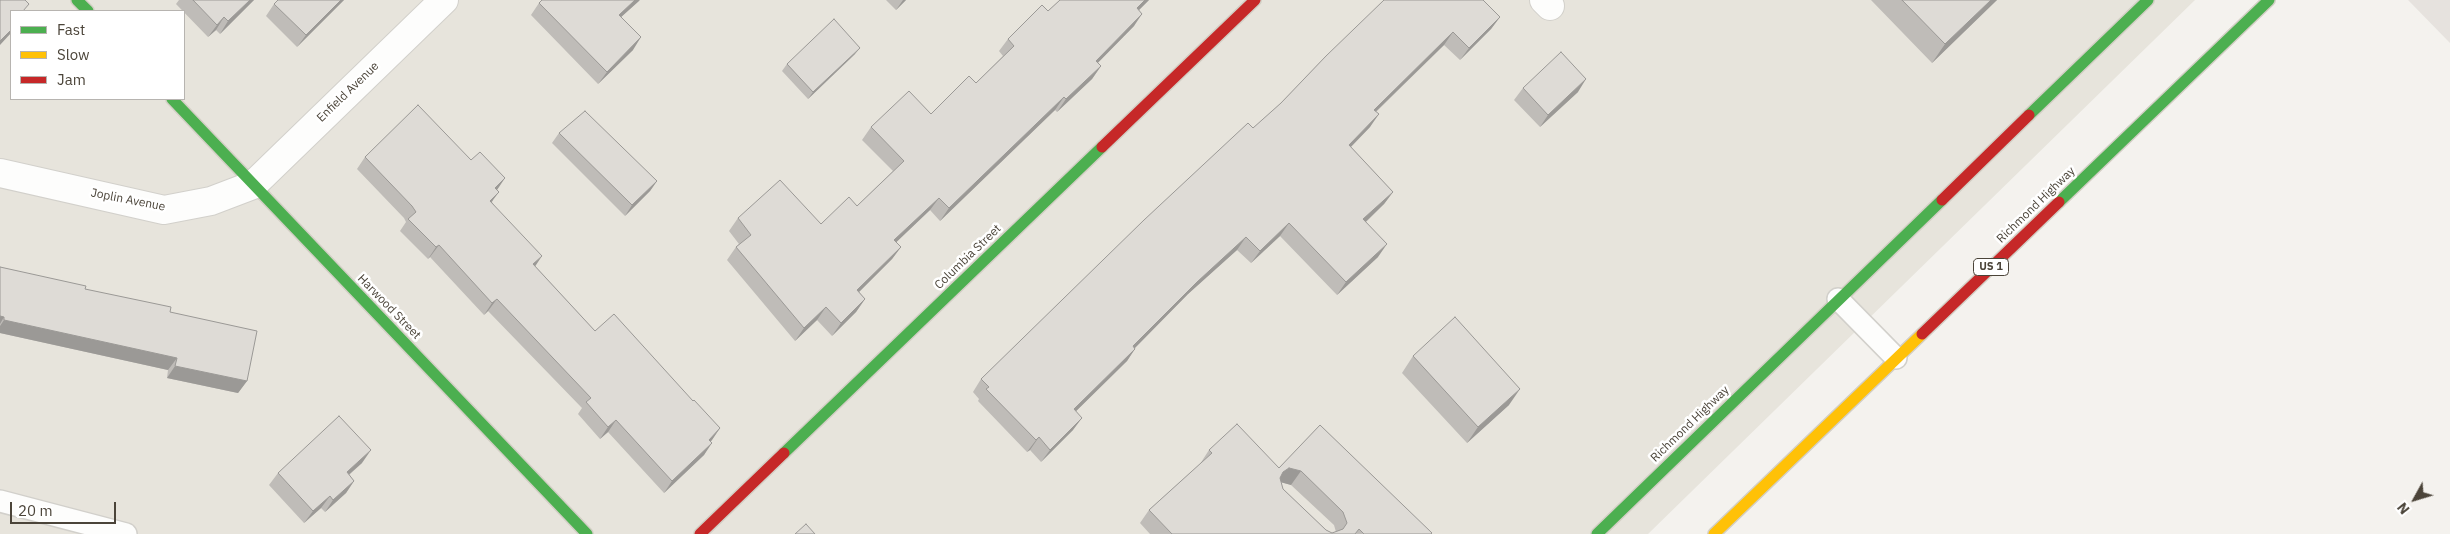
<!DOCTYPE html>
<style>
body{margin:0}
#map{position:relative;width:2450px;height:534px;overflow:hidden;background:#f4f2ee;font-family:"IBM Plex Sans",sans-serif}
canvas{display:block}
.legend{position:absolute;left:10px;top:10px;width:175px;height:90px;box-sizing:border-box;background:#fff;border:1px solid #b7b4b0;margin:0;padding:6px 9px;list-style:none;font-size:15px;color:#4b4439}
.legend li{display:flex;align-items:center;gap:10px;height:25px}
.legend b{width:25px;border:1px solid #b7b4b0}
.north{position:absolute;left:2390px;top:474px;width:50px;height:50px;-webkit-text-stroke:4px #fff;paint-order:stroke;rotate:231deg;font-size:14px;font-weight:700;line-height:20px;text-align:center;color:#4b4439}
.north::after{content:'';display:block;margin:auto;width:18px;height:22px;background:#4b4439;clip-path:polygon(50% 0,100% 100%,50% 72%,0 100%)}
.scale{position:absolute;left:10px;top:502px;width:106px;height:22px;box-sizing:border-box;border:2px solid #4b4439;border-top:0;padding-left:6px;font-size:15px;line-height:18px;white-space:nowrap;color:#4b4439;-webkit-text-stroke:4px #fff;paint-order:stroke}
</style>
<div id="map">
<canvas width="2450" height="534"></canvas>
<ul class="legend">
<li><b style="height:6px;background:#4caf50"></b>Fast</li>
<li><b style="height:6px;background:#ffc107"></b>Slow</li>
<li><b style="height:6px;background:#c62828"></b>Jam</li>
</ul>
<div class="north">N</div>
<div class="scale">20 m</div>
</div>
<script>
const ctx = document.querySelector('canvas').getContext('2d');
ctx.lineJoin = 'round';
function paint(path, color) { ctx.fillStyle = color; ctx.fill(path, 'evenodd'); }
const shape = rows => new Path2D(rows.map(r => 'M' + r).join(''));
function stroke(path, color, width, dash) { ctx.strokeStyle = color; ctx.lineWidth = width; ctx.lineCap = dash ? 'butt' : 'round'; ctx.setLineDash(dash || []); ctx.stroke(path); }
function drawText(font, color, halo, rows, align = 'center') {
  ctx.font = font + ' "IBM Plex Sans",sans-serif'; ctx.lineWidth = 5; ctx.setLineDash([]); ctx.textBaseline = 'middle'; ctx.strokeStyle = halo; ctx.fillStyle = color; for (const [text, x, y, turn = 0] of rows) {
    ctx.save(); ctx.translate(x, y); ctx.rotate((+turn || 0) * Math.PI / 180); ctx.textAlign = isNaN(turn) ? turn : align; if (halo) ctx.strokeText(text, 0, 0); ctx.fillText(text, 0, 0); ctx.restore();
  }
}
paint(shape([
 [0,0,2195,0,1648,534,0,534],
 [11,11,184,11,184,99,11,99]
]), '#e7e4dc');
paint(shape([
 [2408,0,2450,0,2450,43]
]), '#e6e2de');
const lane = shape([
 [1838,299,1896,358],
 [0,501,126,534]
]);
const street = shape([
 [1544,0,1550,6],
 [0,173,164,210,211,201,253,185,444,0]
]);
const fast = shape([
 [77,0,88,11],
 [172,99,587,534],
 [2029,115,2148,0],
 [2059,202,2269,0],
 [784,453,1102,147],
 [1597,534,1942,200]
]);
const slow = shape([
 [1714,534,1922,334]
]);
const jam = shape([
 [1102,147,1255,0],
 [1942,200,2029,115],
 [1922,334,2059,202],
 [700,534,784,453]
]);
stroke(lane, '#d2d0cb', 24);
stroke(street, '#d2d0cb', 30);
stroke(fast, '#d3cfc5', 14);
stroke(slow, '#d3cfc5', 14);
stroke(jam, '#d3cfc5', 14);
stroke(lane, '#fdfdfc', 21);
stroke(street, '#fdfdfc', 28);
stroke(fast, '#4caf50', 11);
stroke(slow, '#ffc107', 11);
stroke(jam, '#c62828', 11);
paint(shape([
 [179,0,254,0,220,34,216,30,208,37,176,4],
 [278,0,344,0,297,47,266,16,274,4],
 [886,0,906,0,896,10],
 [1060,0,1149,0,1139,10,1134,26,1097,63,1101,66,1092,79,1057,112,1055,110,940,221,930,210,896,242,901,247,892,259,859,292,865,299,856,312,832,336,817,320,795,341,727,260,736,247,739,244,729,231,738,218,821,224,857,206,893,171,862,140,871,127,931,114,976,83,1003,56,999,51,1008,39,1048,11],
 [1871,0,1997,0,1932,63],
 [639,1,621,17,633,50,598,84,531,15,539,3],
 [1500,17,1491,29,1460,60,1444,45,1376,112,1370,127,1351,147,1393,192,1384,204,1366,222,1378,257,1337,295,1280,236,1251,263,1237,250,1188,294,1135,348,1127,361,1076,411,1073,430,1041,462,1030,450,1027,452,978,401,979,399,973,392,981,379,1281,103,1326,56],
 [855,54,808,99,782,71,787,64],
 [1523,88,1578,92,1540,127,1514,100],
 [559,133,657,181,650,191,625,216,552,143],
 [365,157,497,190,492,202,535,266,595,331,693,401,720,428,711,441,704,455,664,493,608,432,600,439,578,414,582,408,488,311,484,315,430,257,428,259,400,231,406,222,404,218,357,169],
 [0,267,85,289,170,312,247,381,238,393,167,378,168,370,0,333],
 [1413,356,1509,405,1467,443,1402,373],
 [1320,425,1432,534,1150,534,1140,523,1149,510,1200,464,1209,450,1279,468],
 [1281,482,1291,485,1334,525,1336,532,1332,533,1326,530,1283,489],
 [362,463,349,475,354,481,346,493,325,512,321,508,304,523,269,485,278,473]
]), '#bfbcb8');
paint(shape([
 [250,0,254,0,220,34,228,21],
 [341,0,344,0,297,47,306,35],
 [635,0,640,0,610,27,619,15],
 [903,0,906,0,896,10],
 [1145,0,1149,0,1128,21,1137,8],
 [1991,0,1997,0,1932,63,1945,44],
 [1142,14,1134,26,1087,74,1096,61],
 [224,17,216,30,208,37,217,25],
 [1500,17,1491,29,1460,60,1469,48],
 [11,30,11,33,0,45,0,41],
 [1453,32,1444,45,1365,122,1374,110],
 [641,37,633,50,598,84,607,72],
 [860,48,855,54,808,99,813,92],
 [1101,66,1092,79,1057,112,1066,99],
 [1586,79,1578,92,1540,127,1548,115],
 [1064,97,1055,110,940,221,949,208],
 [1379,114,1370,127,1340,158,1349,145],
 [505,178,497,190,486,200,495,188],
 [657,181,650,191,625,216,632,205],
 [499,192,490,204,490,201],
 [1393,192,1384,204,1355,232,1363,219],
 [939,198,930,210,885,253,894,240],
 [1289,223,1280,236,1251,263,1260,251],
 [1246,237,1237,250,1188,294,1124,359,1133,346,1197,282],
 [1387,244,1378,257,1337,295,1346,282],
 [439,245,430,257,428,259,436,247],
 [901,247,892,259,848,303,857,290],
 [542,256,534,268,533,264],
 [497,299,488,311,484,315,492,303],
 [865,299,856,312,832,336,841,323],
 [826,307,817,320,795,341,804,328],
 [0,316,4,317,0,324],
 [4,320,177,358,168,370,0,333,0,326],
 [1135,349,1127,361,1065,422,1074,409],
 [175,366,247,381,238,393,167,378],
 [1520,389,1509,405,1467,443,1478,427],
 [1082,418,1073,430,1041,462,1050,450],
 [616,420,608,432,600,439,608,427],
 [720,428,712,440,701,452,709,440],
 [1039,437,1030,450,1027,452,1036,440],
 [712,443,704,455,664,493,672,481],
 [371,450,362,463,338,484,347,472],
 [1289,468,1301,471,1291,485,1280,482,1274,486,1283,472],
 [354,481,346,493,325,512,333,500],
 [330,496,321,508,304,523,313,511]
]), '#9b9996');
const building = shape([
 [0,0,25,0,29,4,23,11,11,11,11,30,0,41,0,0],
 [193,0,250,0,228,21,224,17,217,25,193,0],
 [278,0,341,0,306,35,274,4,278,0],
 [542,0,635,0,619,15,641,37,607,72,539,3,542,0],
 [1060,0,1145,0,1137,8,1142,14,1096,61,1101,66,1066,99,1064,97,949,208,939,198,894,240,901,247,857,290,865,299,841,323,826,307,804,328,736,247,751,235,738,218,780,180,821,224,849,197,857,206,904,161,871,127,909,91,931,114,969,76,976,83,1014,46,1008,39,1042,5,1048,11,1060,0],
 [1384,0,1483,0,1500,17,1469,48,1453,32,1374,110,1379,114,1349,145,1393,192,1363,219,1387,244,1346,282,1289,223,1260,251,1246,237,1197,282,1133,346,1135,349,1074,409,1082,418,1050,450,1039,437,1036,440,986,389,989,387,981,379,1144,220,1248,123,1253,128,1281,103,1326,56,1384,0],
 [1902,0,1991,0,1945,44,1902,0],
 [834,19,860,48,813,92,787,64,834,19],
 [1561,52,1586,79,1548,115,1523,88,1561,52],
 [418,105,471,160,480,152,505,178,495,188,499,192,490,201,542,256,533,264,595,331,614,314,693,401,694,400,720,428,709,440,712,443,672,481,616,420,608,427,586,402,591,398,497,299,492,303,439,245,436,247,408,219,416,212,412,206,365,157,418,105],
 [585,111,657,181,632,205,559,133,585,111],
 [0,267,86,286,85,289,171,307,170,312,257,331,247,381,175,366,177,358,4,320,4,317,0,316,0,267],
 [1455,317,1520,389,1478,427,1413,356,1455,317],
 [339,416,371,450,347,472,354,481,333,500,330,496,313,511,278,473,339,416],
 [1237,424,1279,468,1320,425,1432,533,1431,534,1364,534,1359,529,1355,534,1172,534,1149,510,1212,453,1209,450,1237,424],
 [1289,468,1301,471,1343,512,1347,523,1343,529,1332,533,1326,530,1283,489,1280,478,1283,472,1289,468],
 [806,524,815,534,795,534,806,524]
]);
paint(building, '#dedbd6');
stroke(building, '#9b9996', 1);
for (const [x, y, w] of [
 [1991,267,35]
]) { const box = new Path2D(); box.roundRect(x - w / 2, y - 8.5, w, 17, 4); ctx.fillStyle = '#fff'; ctx.fill(box); stroke(box, '#4b4439', 1); }
drawText('bold 11px', '#4b4439', null, [
 ["US 1",1991,267]
]);
drawText('12px', '#4b4439', '#fff', [
 ["Enfield Avenue",348,92,-44],
 ["Joplin Avenue",128,200,11],
 ["Richmond Highway",2036,205,-44],
 ["Columbia Street",968,257,-44],
 ["Harwood Street",389,307,46],
 ["Richmond Highway",1690,424,-44]
]);
</script>
